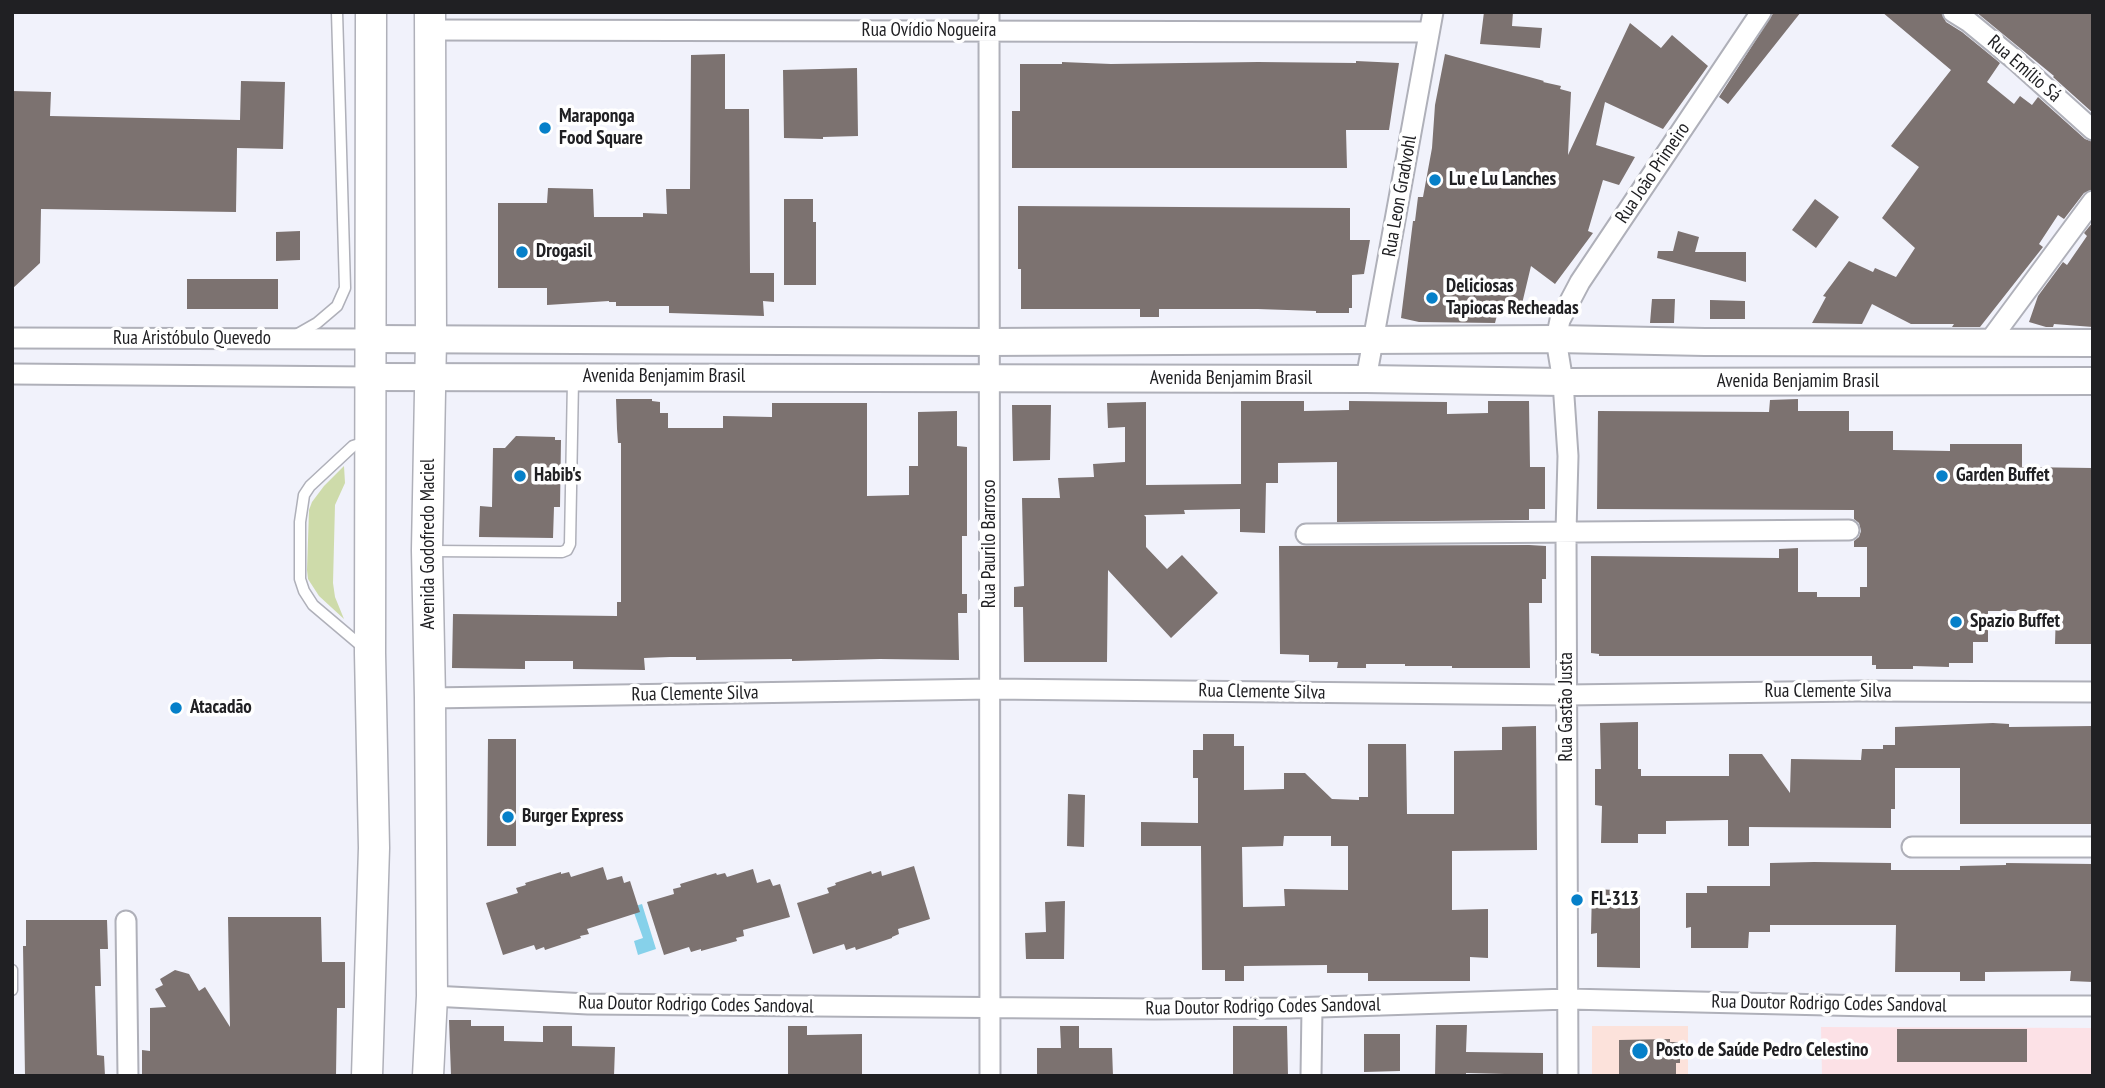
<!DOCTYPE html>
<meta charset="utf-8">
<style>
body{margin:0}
#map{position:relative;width:2105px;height:1088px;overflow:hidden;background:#f1f2fb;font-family:"PT Sans Narrow",sans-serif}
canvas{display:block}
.frame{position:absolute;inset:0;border:14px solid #202023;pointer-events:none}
</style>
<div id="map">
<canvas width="2105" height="1088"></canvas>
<div class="frame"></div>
</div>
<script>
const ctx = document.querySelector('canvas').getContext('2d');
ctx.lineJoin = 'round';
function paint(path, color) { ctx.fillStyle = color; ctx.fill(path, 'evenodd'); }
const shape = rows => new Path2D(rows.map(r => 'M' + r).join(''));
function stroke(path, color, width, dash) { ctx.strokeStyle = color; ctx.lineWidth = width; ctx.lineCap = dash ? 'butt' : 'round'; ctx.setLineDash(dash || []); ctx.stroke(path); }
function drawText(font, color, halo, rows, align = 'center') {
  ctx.font = font + ' "PT Sans Narrow",sans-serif'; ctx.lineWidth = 7; ctx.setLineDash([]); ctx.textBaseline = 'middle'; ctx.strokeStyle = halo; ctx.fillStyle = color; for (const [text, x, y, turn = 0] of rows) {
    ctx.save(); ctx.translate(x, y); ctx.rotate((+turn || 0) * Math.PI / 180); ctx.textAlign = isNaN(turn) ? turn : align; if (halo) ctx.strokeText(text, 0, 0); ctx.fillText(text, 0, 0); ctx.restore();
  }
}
paint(shape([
 [1821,1027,2093,1028,2093,1076,1822,1076]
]), '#fce1e6');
paint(shape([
 [1592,1026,1688,1026,1688,1076,1592,1076]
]), '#fce2db');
paint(shape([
 [344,466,345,483,335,505,333,583,335,597,344,619,319,596,308,579,307,570,309,510,312,502,324,486]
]), '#cedbaa');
paint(shape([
 [642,904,656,949,638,955,634,941,643,938,632,907]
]), '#86d1ea');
paint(shape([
 [1484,12,1513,12,1512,26,1542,28,1540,48,1480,44],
 [1774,12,1801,12,1728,104,1719,97],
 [1882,12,1941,12,1946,22,1962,32,2000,63,1987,82,2014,104,2020,96,2032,105,2038,97,2085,139,2093,142,2093,189,2084,193,2064,219,2058,215,2039,244,2043,247,1980,327,1952,327,1954,324,1911,324,1872,304,1862,324,1812,323,1826,297,1823,296,1849,261,1873,272,1875,268,1896,277,1915,248,1882,218,1919,167,1891,146,1951,70],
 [1976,12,2093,12,2093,113,2053,77,2054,76],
 [1630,23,1661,48,1672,35,1708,66,1663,129,1605,102,1596,145,1635,157,1619,185,1603,180,1588,231,1593,233,1555,284,1531,266,1521,308,1500,303,1495,323,1419,322,1401,318,1413,221,1415,221,1418,197,1423,197,1432,148,1435,105,1445,54,1544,81,1543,82,1561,86,1560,89,1571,92,1568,155],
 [725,54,725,109,749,109,750,273,774,273,774,302,763,301,764,316,669,313,669,306,616,306,616,302,609,302,609,301,547,305,547,288,498,288,498,203,547,203,548,188,593,189,594,217,643,217,643,213,667,214,666,189,690,189,691,55],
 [1356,61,1399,63,1389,130,1346,130,1347,168,1012,168,1012,111,1020,111,1020,64,1062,64,1062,62,1111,64,1258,62,1356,63],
 [857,68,858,136,823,137,823,139,784,138,783,70],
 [241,81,285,82,283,149,237,148,236,212,41,209,40,263,12,289,12,91,51,92,50,116,240,120],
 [784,199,813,199,813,222,816,222,816,285,784,285],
 [1815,199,1839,217,1816,248,1792,230],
 [1018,206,1350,208,1350,240,1370,240,1364,274,1352,275,1352,308,1349,308,1349,313,1316,313,1316,311,1258,309,1159,309,1159,317,1140,317,1140,309,1021,309,1021,269,1018,269],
 [2093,222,2093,327,2054,324,2053,327,2046,327,2029,322,2038,296,2063,262,2067,265,2087,236,2084,233],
 [300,231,300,260,276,261,276,232],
 [1678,231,1699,237,1695,252,1746,252,1746,282,1657,258,1658,251,1673,251],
 [187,279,278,279,278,309,187,309],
 [1652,299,1675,299,1674,323,1650,323],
 [1710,300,1745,301,1745,319,1710,319],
 [616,399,652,399,652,401,660,402,660,413,668,413,668,428,723,428,723,416,772,417,772,403,867,403,867,496,909,495,909,466,918,466,918,412,957,411,957,446,967,447,967,536,962,536,962,594,967,594,967,613,958,613,959,660,880,659,792,661,792,659,696,660,696,657,670,657,644,658,645,670,573,669,573,661,525,661,525,669,452,668,453,614,617,616,617,602,621,602,621,443,618,443,617,429],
 [1798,399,1798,411,1849,411,1849,431,1893,431,1893,450,1950,451,1950,444,2022,444,2022,467,2092,468,2093,644,2055,644,2056,611,1988,611,1988,642,1973,642,1973,663,1949,663,1949,667,1913,666,1913,669,1876,669,1876,665,1872,665,1872,656,1599,656,1599,654,1591,653,1591,556,1779,558,1779,549,1798,548,1798,592,1817,592,1817,597,1860,597,1860,587,1867,587,1867,547,1854,547,1854,541,1859,537,1861,531,1859,523,1854,519,1854,510,1597,509,1598,411,1769,412,1770,400],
 [1241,401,1304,401,1304,411,1349,410,1349,401,1447,402,1447,414,1488,413,1488,401,1529,401,1530,467,1545,467,1545,509,1529,509,1529,520,1337,522,1337,462,1278,463,1278,483,1266,483,1265,533,1240,532,1240,509,1184,510,1185,514,1144,515,1146,517,1146,547,1167,569,1182,555,1218,593,1171,638,1108,570,1107,662,1024,662,1023,607,1014,607,1014,587,1024,586,1022,498,1060,498,1058,478,1094,477,1093,464,1125,462,1125,427,1108,428,1107,403,1146,402,1146,485,1241,484],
 [1012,405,1051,405,1050,460,1013,461],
 [516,436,555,437,555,440,561,440,560,507,554,507,553,538,479,537,480,506,492,507,493,448,505,448],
 [1529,545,1546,546,1546,579,1542,579,1542,603,1529,603,1530,668,1452,668,1452,666,1405,666,1405,664,1366,664,1366,668,1337,668,1338,662,1309,662,1309,655,1280,654,1279,546],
 [1638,722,1638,769,1641,769,1641,776,1729,776,1729,754,1762,754,1790,793,1791,759,1861,760,1862,749,1883,749,1883,745,1895,745,1895,727,1993,723,2009,724,2009,727,2093,726,2093,824,1960,824,1960,768,1895,768,1895,809,1891,809,1891,828,1749,827,1749,846,1728,846,1728,820,1666,821,1666,834,1638,834,1638,843,1601,843,1602,806,1595,805,1595,769,1601,769,1600,723],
 [1536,726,1537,850,1452,851,1452,910,1488,909,1488,958,1470,957,1470,981,1368,981,1368,973,1327,973,1327,965,1244,966,1244,981,1225,981,1225,970,1202,970,1201,846,1141,846,1141,822,1198,823,1198,778,1193,778,1193,750,1203,750,1203,734,1234,734,1234,746,1244,746,1244,790,1284,789,1284,773,1305,773,1332,799,1359,800,1359,797,1368,797,1368,744,1406,744,1407,814,1454,814,1454,751,1502,750,1502,727],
 [1284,836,1331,836,1331,846,1348,846,1348,890,1284,889,1285,906,1243,907,1242,847,1283,846],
 [488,739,516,739,516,846,487,846],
 [1068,794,1085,795,1084,847,1067,846],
 [1814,862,1891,863,1891,870,1960,870,1960,866,2006,865,2006,863,2093,864,2093,982,2070,981,2071,971,1985,972,1985,981,1960,981,1960,972,1895,972,1896,925,1770,925,1770,932,1749,932,1748,948,1691,948,1691,927,1686,928,1686,893,1707,893,1707,886,1770,886,1770,863],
 [914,866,930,919,898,929,899,934,892,937,892,938,856,950,855,947,846,950,844,944,813,954,797,903,829,893,827,888,836,885,835,883,871,871,872,874,881,871,882,876],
 [603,867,607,880,622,876,624,883,630,881,640,912,587,929,589,934,580,936,581,938,545,950,544,947,536,950,534,945,503,955,486,903,518,893,516,888,526,885,525,883,561,872,561,874,569,872,571,877],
 [753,869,757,883,770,879,773,886,780,884,790,917,743,930,744,936,736,938,737,941,701,951,701,949,691,952,689,947,664,955,647,902,674,894,673,889,681,887,680,884,716,873,717,875,725,873,727,877],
 [1592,889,1640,891,1640,968,1597,967,1597,933,1591,934],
 [1065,901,1064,959,1026,959,1025,933,1046,932,1045,902],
 [228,917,321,917,322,962,345,962,345,1008,337,1008,336,1076,142,1076,142,1050,150,1051,150,1008,166,1007,155,989,163,985,160,979,175,970,189,974,199,991,205,987,230,1027],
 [26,920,107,920,108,949,100,949,101,986,95,986,97,1055,104,1056,105,1076,25,1076,23,946,26,946],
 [449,1020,471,1020,471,1026,504,1026,504,1041,543,1042,543,1026,572,1026,572,1046,615,1047,614,1076,451,1075],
 [1436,1025,1467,1025,1466,1052,1543,1053,1543,1075,1466,1073,1466,1076,1435,1076],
 [788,1026,807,1026,807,1035,862,1034,862,1076,788,1076],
 [1060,1026,1079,1026,1079,1048,1112,1048,1113,1076,1037,1075,1037,1048,1061,1048],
 [1233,1026,1287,1026,1288,1076,1233,1076],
 [1897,1029,2027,1029,2027,1062,1897,1062],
 [1364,1034,1400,1034,1400,1071,1364,1072],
 [1670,1039,1670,1042,1680,1042,1680,1063,1676,1063,1676,1076,1619,1076,1619,1040]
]), '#7c7270');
const service = shape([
 [296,335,317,323,337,306,345,288,337,12],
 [431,551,562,552,567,550,570,544,573,380],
 [365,649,313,605,304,591,300,579,300,522,304,495,310,486,353,446,366,442],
 [12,970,12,990]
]);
const minor = shape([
 [989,12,990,1076],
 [1953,12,1969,22,2014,59,2093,130],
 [429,30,1429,32],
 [12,338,371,339],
 [1988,343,2093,201],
 [12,374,370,377],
 [1366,379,1433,12],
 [1306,534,1849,530],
 [430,698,991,689,1567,695,1858,691,2093,692],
 [1912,847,2093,847],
 [126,921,128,1076],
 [432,996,588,1004,1154,1009,1289,1008,1568,999,1871,1006,2093,1006],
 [1311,1076,1312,1008],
 [1568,1076,1566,532,1568,456,1563,382,1556,339,1560,320,1580,282,1761,12]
]);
const secondary = shape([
 [371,339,988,342,1556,339,1705,342,2093,343],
 [370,377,1366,379,1563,382,2093,381]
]);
const primary = shape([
 [367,1076,374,848,370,653,371,12],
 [428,1076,432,996,430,698,427,550,431,339,430,12]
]);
stroke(service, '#afb0b9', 13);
stroke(minor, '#afb0b9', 23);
stroke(secondary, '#afb0b9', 30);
stroke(primary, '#afb0b9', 33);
stroke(service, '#fff', 10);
stroke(minor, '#fff', 19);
stroke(secondary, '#fff', 26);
stroke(primary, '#fff', 30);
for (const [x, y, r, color] of [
 [545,128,7,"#0680c9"],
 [1435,180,7,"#0680c9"],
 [522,252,7,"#0680c9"],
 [1432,298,7,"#0680c9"],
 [520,476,7,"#0680c9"],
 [1942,476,7,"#0680c9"],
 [1956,622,7,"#0680c9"],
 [176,708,7,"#0680c9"],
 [508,817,7,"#0680c9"],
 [1577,900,7,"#0680c9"],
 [1640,1051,9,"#0680c9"]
]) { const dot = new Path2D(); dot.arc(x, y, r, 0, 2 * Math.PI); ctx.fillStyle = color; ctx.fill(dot); stroke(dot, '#fff', 2.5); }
drawText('19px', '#202023', '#fff', [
 ["Rua Ovídio Nogueira",929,31],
 ["Rua Emílio Sá",2024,69,41],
 ["Rua João Primeiro",1653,173,-56],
 ["Rua Leon Gradvohl",1400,196,-80],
 ["Rua Aristóbulo Quevedo",192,339],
 ["Avenida Benjamim Brasil",664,377],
 ["Avenida Benjamim Brasil",1231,379],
 ["Avenida Benjamim Brasil",1798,382],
 ["Avenida Godofredo Maciel",429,544,-90],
 ["Rua Paurilo Barroso",990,544,-90],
 ["Rua Clemente Silva",1262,692,1],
 ["Rua Clemente Silva",1828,692],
 ["Rua Clemente Silva",695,694,-1],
 ["Rua Gastão Justa",1567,707,-90],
 ["Rua Doutor Rodrigo Codes Sandoval",1829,1004,1],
 ["Rua Doutor Rodrigo Codes Sandoval",696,1005,1],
 ["Rua Doutor Rodrigo Codes Sandoval",1263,1007,-1]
]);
drawText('bold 19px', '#202023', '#fff', [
 ["Maraponga",559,117],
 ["Food Square",559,139],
 ["Lu e Lu Lanches",1449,180],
 ["Drogasil",536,252],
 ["Deliciosas",1446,287],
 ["Tapiocas Recheadas",1446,309],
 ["Habib's",534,476],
 ["Garden Buffet",1956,476],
 ["Spazio Buffet",1970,622],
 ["Atacadão",190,708],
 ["Burger Express",522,817],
 ["FL-313",1591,900],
 ["Posto de Saúde Pedro Celestino",1656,1051]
], 'left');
</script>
